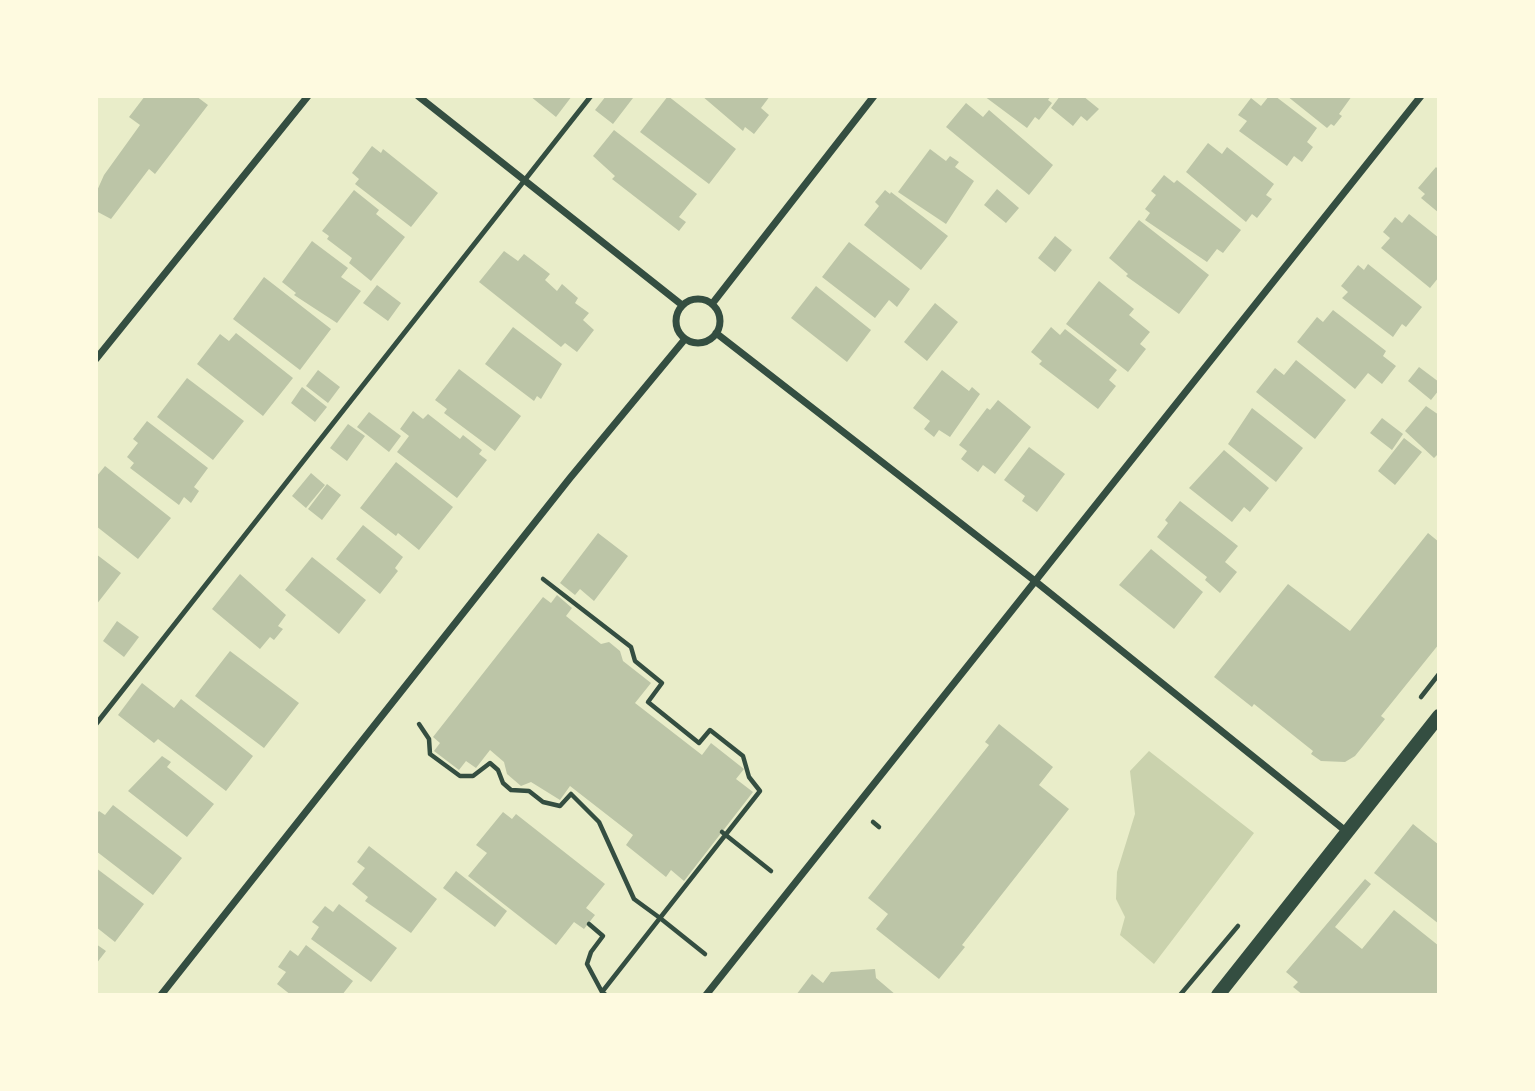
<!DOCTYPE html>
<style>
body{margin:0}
#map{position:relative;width:1535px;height:1091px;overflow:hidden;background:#e9edc9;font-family:"Space Grotesk",sans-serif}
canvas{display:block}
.frame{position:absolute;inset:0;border:98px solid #fefae0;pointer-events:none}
</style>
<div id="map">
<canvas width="1535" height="1091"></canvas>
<div class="frame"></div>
</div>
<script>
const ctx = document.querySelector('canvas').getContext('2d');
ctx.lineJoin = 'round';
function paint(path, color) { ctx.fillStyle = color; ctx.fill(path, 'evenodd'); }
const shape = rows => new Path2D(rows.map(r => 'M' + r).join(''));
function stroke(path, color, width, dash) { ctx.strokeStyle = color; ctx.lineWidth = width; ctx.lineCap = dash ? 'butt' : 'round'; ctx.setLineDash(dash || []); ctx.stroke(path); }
paint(shape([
 [1149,751,1254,833,1154,964,1120,935,1125,917,1116,899,1117,872,1135,814,1130,771]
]), '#cad2ad');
paint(shape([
 [145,96,196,96,208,105,155,174,149,169,111,219,96,211,96,193,104,175,140,125,129,117],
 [530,96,572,96,556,117],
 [606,96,633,98,613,124,595,110],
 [668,96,736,149,709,184,640,132],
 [702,96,770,96,761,108,769,115,754,134,745,127,743,131],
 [984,96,1051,96,1048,100,1052,103,1039,120,1035,117,1027,128],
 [1060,96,1083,96,1099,109,1087,121,1081,116,1073,126,1051,108],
 [1269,96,1275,96,1317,128,1307,142,1313,147,1302,162,1294,156,1287,166,1239,131,1247,121,1238,115,1251,98,1261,106],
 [1287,96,1352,96,1339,114,1342,116,1334,126,1331,124,1327,128],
 [966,103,983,117,989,110,1053,165,1029,195,946,127],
 [614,130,697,194,679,217,686,222,679,231,612,179,615,176,593,156],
 [1208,143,1222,154,1227,147,1274,184,1266,195,1272,199,1257,218,1252,214,1246,222,1186,172],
 [372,146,381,153,383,149,438,193,411,227,355,184,359,179,352,173],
 [930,149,946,161,950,156,959,162,955,167,974,181,946,224,898,192],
 [1436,167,1439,170,1439,213,1421,198,1425,194,1418,188],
 [1164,175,1174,183,1177,180,1241,230,1223,253,1217,249,1207,262,1145,220,1150,213,1145,209,1156,195,1151,191],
 [997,189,1019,208,1006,223,984,205],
 [354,190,379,210,376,214,405,237,371,281,349,263,352,258,327,239,329,236,322,231],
 [885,190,890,194,891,192,948,236,921,270,864,225,879,206,875,202],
 [1409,214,1439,238,1439,277,1430,288,1381,248,1390,238,1383,232,1395,217,1402,223],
 [1139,220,1209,275,1179,314,1126,276,1128,274,1109,258],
 [1055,236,1072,250,1055,272,1038,258],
 [312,241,348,268,341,277,361,291,337,323,294,295,296,293,282,282],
 [849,242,910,289,897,307,889,300,875,318,822,277],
 [504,251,518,261,524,254,550,274,545,280,557,291,562,284,578,298,575,303,589,313,583,320,594,330,577,352,565,343,561,347,479,282],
 [1368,264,1422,307,1406,327,1402,324,1393,337,1342,298,1348,292,1341,286,1358,265,1364,270],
 [264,277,331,329,300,370,233,319],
 [1099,281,1134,309,1129,315,1150,332,1140,344,1146,349,1128,372,1066,324],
 [377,285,401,303,388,321,363,303],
 [816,286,871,330,847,362,791,318],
 [935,303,958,322,927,361,904,342],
 [1333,310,1386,351,1383,356,1396,366,1382,384,1368,373,1355,389,1297,342,1317,317,1323,322],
 [513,327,562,364,541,399,537,396,534,401,485,364],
 [1051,327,1060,335,1065,329,1117,370,1109,380,1116,386,1098,409,1039,364,1042,361,1031,352],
 [236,333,293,378,263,416,197,364,220,334,229,341],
 [1296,360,1346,400,1315,439,1256,392,1275,368,1284,375],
 [1419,367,1439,382,1439,390,1431,400,1408,381],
 [459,369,521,416,495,451,444,413,447,409,435,400],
 [318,370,340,387,328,403,306,386],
 [942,370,969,391,972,387,980,394,950,437,939,430,934,437,924,429,930,421,913,408],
 [187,378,244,421,213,460,157,417],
 [302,387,327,407,315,422,291,403],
 [998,400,1031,427,995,474,983,465,978,472,961,459,967,451,959,445,987,408,990,410],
 [1426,406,1439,415,1439,453,1434,458,1405,431],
 [1252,408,1303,448,1276,482,1228,444],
 [413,411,423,419,428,414,460,439,463,435,482,450,479,454,487,460,457,498,397,452,409,436,400,429],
 [369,412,401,436,389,452,357,427],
 [1382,418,1403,434,1392,450,1370,433],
 [147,421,208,468,194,487,199,491,191,503,184,497,179,505,130,468,134,463,127,457,138,443,133,439],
 [348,424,365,436,347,461,330,448],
 [1404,438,1422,452,1395,485,1378,471],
 [1029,447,1065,474,1037,512,1022,501,1025,496,1004,480],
 [1224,450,1269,488,1250,512,1244,507,1232,522,1189,488],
 [396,462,453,507,419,550,398,533,396,536,360,508],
 [105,466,171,518,138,559,96,526,96,477],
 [311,473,325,485,306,508,292,496],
 [327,484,341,495,322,520,308,509],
 [1180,501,1238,546,1225,562,1237,572,1220,593,1205,580,1207,577,1157,537,1168,523,1165,520],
 [363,525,403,557,395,568,398,571,380,594,336,559],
 [598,533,628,556,594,601,580,589,575,595,560,583],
 [1428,533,1439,542,1439,644,1381,716,1385,719,1355,756,1345,762,1321,761,1311,754,1313,751,1254,704,1252,707,1214,677,1288,584,1350,631],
 [1151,549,1203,592,1174,629,1119,585],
 [96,554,121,573,96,605],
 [312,557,366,600,339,634,285,590],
 [240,574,286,615,278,626,283,629,274,640,270,637,260,649,212,609],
 [557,595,572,608,566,616,601,644,609,642,620,651,623,661,651,683,635,703,702,755,711,743,744,769,736,779,753,792,684,881,671,870,666,877,626,845,633,835,570,786,560,800,531,782,521,786,507,774,504,762,490,750,476,768,466,761,459,770,434,751,440,743,433,737,543,597,551,603],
 [117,621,139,637,124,657,103,641],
 [230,651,299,703,264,748,195,696],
 [142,683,174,708,181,699,253,756,226,791,158,739,154,743,118,715],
 [999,724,1053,767,1039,785,1069,809,962,945,965,947,939,979,876,929,888,914,868,898,989,745,985,742],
 [162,756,171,762,167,767,214,804,187,837,128,791],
 [113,805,182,858,153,895,96,851,96,815,99,811,105,815],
 [503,812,512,819,516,814,605,884,586,908,595,915,584,929,574,922,556,945,468,876,487,853,476,845],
 [1413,824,1439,845,1439,924,1374,873],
 [369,846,437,899,411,933,365,901,368,897,352,884,365,868,357,862],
 [96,868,144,904,115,942,96,927],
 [456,871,507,911,495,927,443,888],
 [1365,879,1371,884,1335,927,1362,949,1394,910,1439,946,1439,995,1303,995,1293,987,1298,982,1286,972],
 [339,904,397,948,371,982,311,939,319,927,312,922,325,906,333,912],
 [96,944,106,951,96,964],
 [306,945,353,981,342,995,291,995,277,984,286,972,278,967,290,950,298,956],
 [875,969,876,978,896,995,796,995,812,974,823,983,831,972]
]), '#bcc5a7');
stroke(shape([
 [1421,697,1439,674],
 [419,724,429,739,430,754,460,776,473,776,490,763,498,770,503,783,511,790,529,791,543,802,560,806,571,794,599,822,634,899,660,918,760,791,749,777,743,756,710,730,699,743,648,702,662,683,635,661,631,647,543,579],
 [873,822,879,827],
 [722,832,771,871],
 [589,924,603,936,591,952,587,964,602,992],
 [606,995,602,992,660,918,705,954],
 [1180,995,1238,926]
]), '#344e41', 4.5);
stroke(shape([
 [96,724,591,96]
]), '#344e41', 5);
stroke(shape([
 [418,96,682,305],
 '676 321a22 22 0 1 1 44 0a22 22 0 1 1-44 0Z',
 [712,304,874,96],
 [716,333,1035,581,1347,832],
 [96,359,308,96],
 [161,995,570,478,685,339],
 [706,995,1421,96]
]), '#344e41', 7);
stroke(shape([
 [1218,995,1439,716]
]), '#344e41', 14);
</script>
